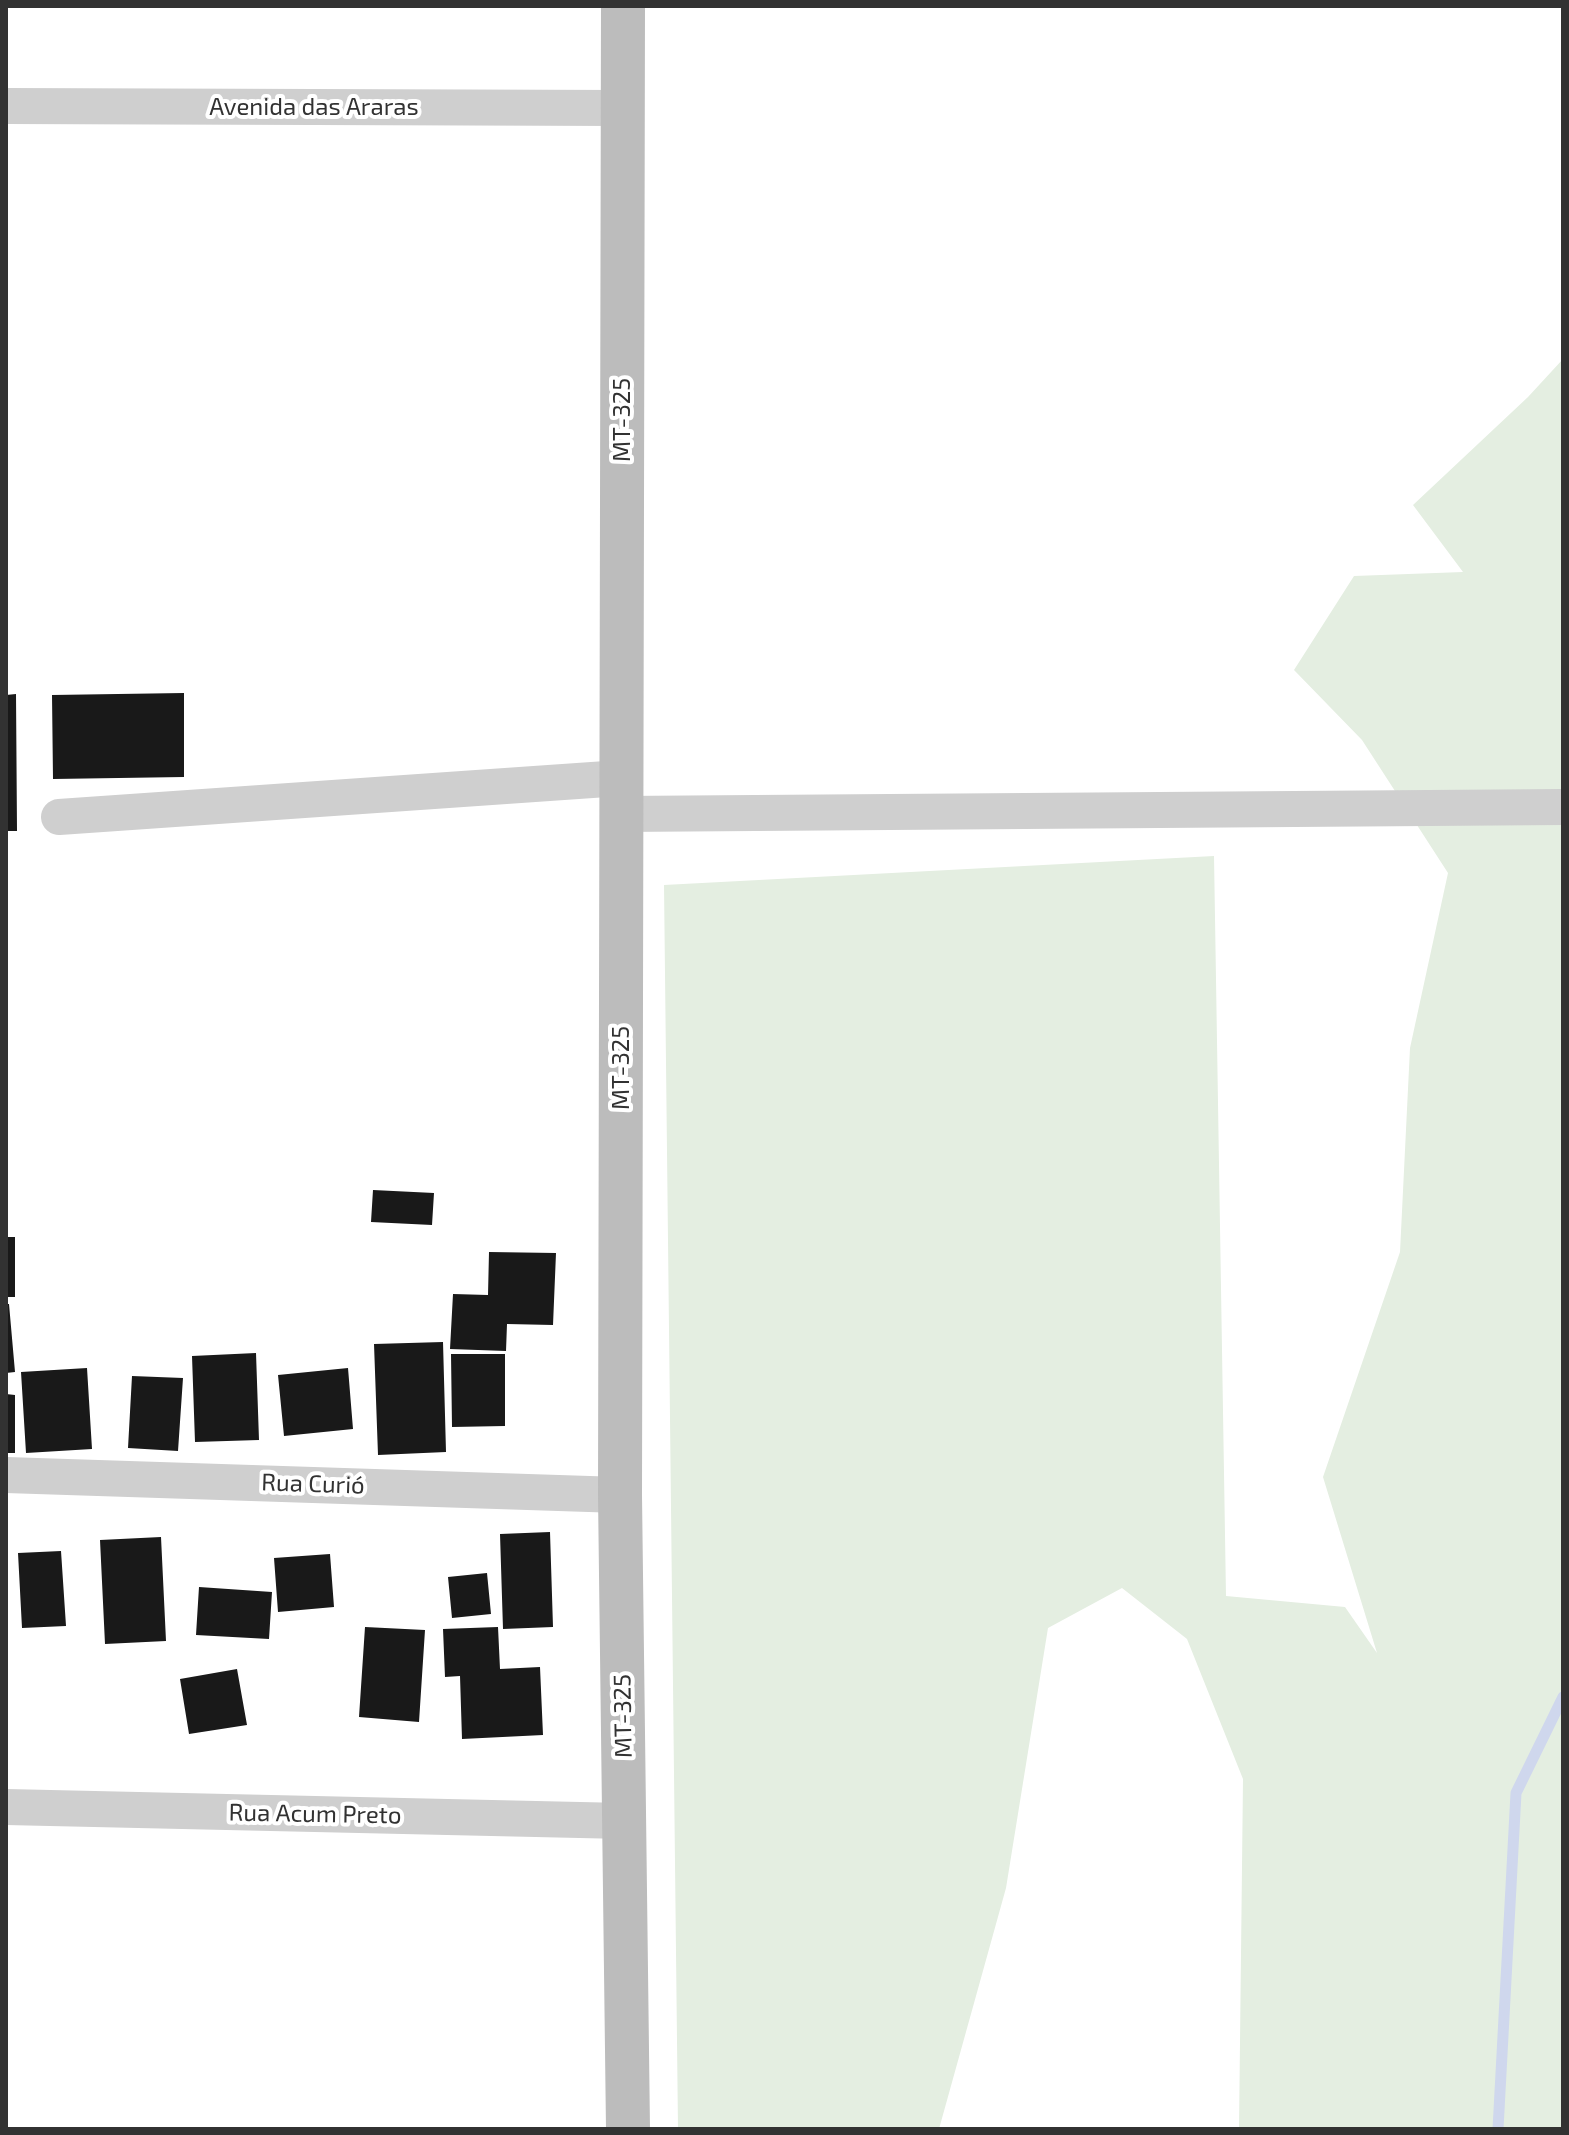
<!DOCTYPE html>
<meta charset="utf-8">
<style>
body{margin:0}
#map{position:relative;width:1569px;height:2135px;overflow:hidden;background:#fff;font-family:"Exo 2",sans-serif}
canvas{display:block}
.frame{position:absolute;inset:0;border:8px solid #323232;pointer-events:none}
</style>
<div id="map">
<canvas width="1569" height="2135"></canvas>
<div class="frame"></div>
</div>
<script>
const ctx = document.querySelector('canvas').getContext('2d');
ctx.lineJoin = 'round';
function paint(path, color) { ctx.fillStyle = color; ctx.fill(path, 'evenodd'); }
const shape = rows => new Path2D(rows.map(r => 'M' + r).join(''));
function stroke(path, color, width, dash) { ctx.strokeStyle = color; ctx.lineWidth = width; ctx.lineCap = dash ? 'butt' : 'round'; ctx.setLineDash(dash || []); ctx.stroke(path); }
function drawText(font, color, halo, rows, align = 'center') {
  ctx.font = font + ' "Exo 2",sans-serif'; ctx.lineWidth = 8; ctx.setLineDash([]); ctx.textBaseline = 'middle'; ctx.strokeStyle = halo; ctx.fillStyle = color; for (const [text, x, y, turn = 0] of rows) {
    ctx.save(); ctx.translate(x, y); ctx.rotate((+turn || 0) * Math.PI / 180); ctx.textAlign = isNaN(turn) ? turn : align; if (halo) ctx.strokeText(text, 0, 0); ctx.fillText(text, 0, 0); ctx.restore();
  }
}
paint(shape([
 [1563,359,1563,2129,1239,2129,1243,1779,1187,1639,1122,1588,1048,1628,1006,1888,939,2129,678,2129,664,885,1214,856,1226,1596,1345,1607,1377,1653,1323,1477,1400,1252,1410,1048,1448,873,1362,740,1294,670,1354,576,1463,572,1413,505,1528,397]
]), '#e4eee1');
stroke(shape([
 [1498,2129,1516,1793,1563,1697]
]), '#cfd7ed', 11);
paint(shape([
 [184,693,184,777,53,779,52,695],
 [16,694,17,831,6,831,6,695],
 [373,1190,434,1193,432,1225,371,1222],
 [6,1237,15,1237,15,1297,6,1297],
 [489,1252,556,1253,553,1325,507,1324,506,1351,450,1349,453,1294,488,1295],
 [6,1304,9,1304,15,1372,6,1373],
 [443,1342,446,1452,378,1455,374,1344],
 [256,1353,259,1440,195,1442,192,1356],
 [451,1354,505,1354,505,1426,452,1427],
 [87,1368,92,1449,26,1453,21,1372],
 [348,1368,353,1429,284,1436,278,1375],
 [132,1376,183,1378,178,1451,128,1448],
 [6,1394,15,1395,15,1453,6,1453],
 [550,1532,553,1627,503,1629,500,1534],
 [161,1537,166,1641,105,1644,100,1540],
 [61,1551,66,1626,22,1628,18,1553],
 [330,1554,334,1607,278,1612,274,1558],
 [487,1573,491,1614,452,1618,448,1577],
 [199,1587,272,1592,269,1639,196,1635],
 [365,1627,425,1630,419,1722,359,1717],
 [498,1627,500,1669,540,1667,543,1735,462,1739,460,1676,445,1677,443,1629],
 [237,1669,247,1725,189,1734,180,1679]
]), '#191919');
stroke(shape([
 [6,106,622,108],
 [621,814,1563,807],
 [59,817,621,778],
 [6,1475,620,1495],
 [6,1807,624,1821]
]), '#cfcfcf', 36);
stroke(shape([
 [623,6,620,1495,628,2129]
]), '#bcbcbc', 44);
drawText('24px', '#323232', '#fff', [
 ["Avenida das Araras",314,107],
 ["MT-325",622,420,-90],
 ["MT-325",621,1068,-90],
 ["Rua Curió",313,1484,2],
 ["MT-325",623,1716,-91],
 ["Rua Acum Preto",315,1814,1]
]);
</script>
